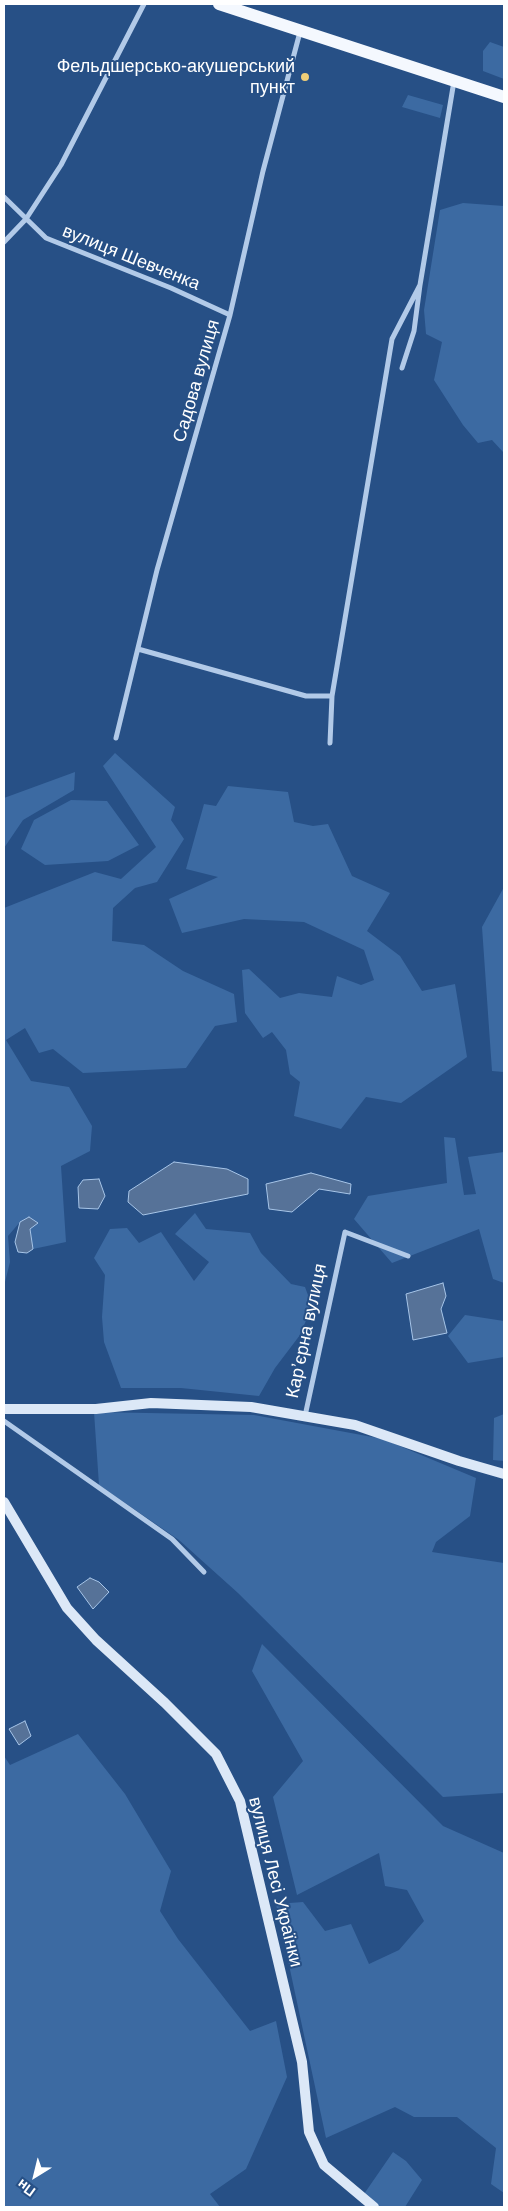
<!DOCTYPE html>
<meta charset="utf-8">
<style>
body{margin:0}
#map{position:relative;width:508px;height:2211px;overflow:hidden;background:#275086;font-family:Arial,sans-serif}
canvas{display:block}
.frame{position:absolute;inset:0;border:5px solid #fff;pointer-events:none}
.north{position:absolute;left:10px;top:2151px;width:50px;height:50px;-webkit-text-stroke:4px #275086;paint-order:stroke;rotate:216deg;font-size:14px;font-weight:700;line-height:20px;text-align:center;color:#fff}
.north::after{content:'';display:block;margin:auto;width:18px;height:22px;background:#fff;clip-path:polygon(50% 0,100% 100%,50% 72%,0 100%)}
</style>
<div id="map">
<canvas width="508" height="2211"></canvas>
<div class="frame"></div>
<div class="north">Пн</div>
</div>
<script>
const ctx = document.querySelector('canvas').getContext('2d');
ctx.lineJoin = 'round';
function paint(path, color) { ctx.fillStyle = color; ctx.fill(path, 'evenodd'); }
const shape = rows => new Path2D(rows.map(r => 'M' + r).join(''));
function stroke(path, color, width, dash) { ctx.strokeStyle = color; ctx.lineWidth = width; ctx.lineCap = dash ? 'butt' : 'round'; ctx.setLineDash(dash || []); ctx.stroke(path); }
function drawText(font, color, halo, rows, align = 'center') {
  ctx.font = font + ' Arial,sans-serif'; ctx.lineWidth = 4; ctx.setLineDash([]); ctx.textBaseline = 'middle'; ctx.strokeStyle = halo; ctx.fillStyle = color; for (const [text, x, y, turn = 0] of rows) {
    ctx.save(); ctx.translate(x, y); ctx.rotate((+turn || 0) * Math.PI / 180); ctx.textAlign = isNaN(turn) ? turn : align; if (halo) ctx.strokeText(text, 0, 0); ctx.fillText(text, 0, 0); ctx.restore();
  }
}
paint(shape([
 [490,42,504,47,504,79,483,71,483,51],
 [408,95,443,105,440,118,402,107],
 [463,203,504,206,503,452,492,440,478,443,463,425,434,380,442,342,426,334,424,310,440,210],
 [115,753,175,807,171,820,184,839,157,882,135,888,113,908,112,941,144,945,183,971,234,994,237,1022,215,1026,186,1068,83,1073,53,1049,39,1053,25,1028,6,1040,31,1081,69,1087,92,1126,90,1151,61,1166,66,1242,33,1249,30,1229,37,1223,20,1222,8,1236,10,1262,4,1286,4,908,95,872,121,879,156,847,103,766],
 [75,772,74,790,23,820,4,848,4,798],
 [228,786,288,792,294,822,313,826,328,824,352,876,390,893,367,931,400,956,422,991,455,984,467,1057,401,1103,366,1097,341,1129,294,1116,300,1082,290,1074,286,1050,272,1032,263,1038,245,1013,242,970,249,969,280,998,299,993,332,997,337,976,361,985,374,980,364,950,304,922,244,919,182,933,169,899,218,877,186,869,204,804,216,806],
 [71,800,107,801,139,845,108,861,45,865,21,849,34,820],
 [504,887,504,1072,492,1071,482,927],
 [444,1137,455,1138,464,1195,476,1194,468,1157,504,1152,504,1283,493,1279,479,1229,392,1263,354,1219,368,1196,447,1183],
 [195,1213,206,1229,250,1233,261,1253,291,1284,305,1287,312,1306,300,1335,275,1368,259,1396,181,1388,121,1388,104,1342,102,1317,105,1275,94,1258,110,1229,127,1228,139,1243,161,1232,194,1281,209,1262,175,1234],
 [465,1315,504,1321,504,1357,468,1363,448,1336],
 [94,1412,254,1415,383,1439,476,1478,470,1516,436,1542,432,1552,504,1563,504,1793,443,1797,238,1593,179,1540,99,1485],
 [504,1414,504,1461,493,1460,494,1418],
 [262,1644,443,1826,504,1853,504,2193,491,2184,496,2148,457,2117,414,2117,395,2107,326,2138,276,1904,303,1902,325,1931,351,1924,369,1964,399,1950,424,1921,407,1890,385,1886,379,1853,297,1895,273,1797,303,1761,252,1671],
 [78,1734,125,1794,171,1871,160,1911,178,1939,250,2031,276,2021,287,2077,246,2169,210,2194,220,2207,4,2207,4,1756,10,1765],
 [393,2152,406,2161,422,2180,405,2207,380,2207,364,2194]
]), '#3c6aa2');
const water = shape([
 [174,1162,227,1169,248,1179,248,1194,143,1215,128,1202,129,1191,174,1162],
 [311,1173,351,1184,350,1194,319,1189,292,1212,269,1209,266,1184,311,1173],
 [99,1179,105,1196,98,1209,79,1208,78,1187,83,1180,99,1179],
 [29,1217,38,1223,30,1229,33,1249,27,1253,18,1252,15,1242,20,1222,29,1217],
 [443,1283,446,1296,441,1309,447,1333,413,1340,406,1294,443,1283],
 [90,1578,99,1582,109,1592,93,1609,77,1587,90,1578],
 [25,1721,31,1736,19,1745,9,1729,25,1721]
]);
paint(water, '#567298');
stroke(water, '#a7c5e8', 1);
stroke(shape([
 [4,197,46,238,171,288,230,315],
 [4,242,26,219,61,165,144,4],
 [402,368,414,331,420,285,454,81],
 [138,649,306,696,332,696],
 [116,738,157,570,230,315,263,171,300,32],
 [330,743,332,696,392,339,420,285],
 [305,1416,345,1232,408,1256],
 [4,1421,172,1539,204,1572]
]), '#b2cae8', 5);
stroke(shape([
 [4,1409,96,1409,151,1403,251,1407,355,1425,459,1461,504,1474],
 [4,1502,67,1608,96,1640,165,1703,216,1754,240,1801,302,2062,309,2132,324,2165,374,2207]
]), '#dce8f7', 10);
stroke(shape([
 [219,4,504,97]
]), '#f4f8fe', 12);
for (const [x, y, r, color] of [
 [305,77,5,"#f0ce78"]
]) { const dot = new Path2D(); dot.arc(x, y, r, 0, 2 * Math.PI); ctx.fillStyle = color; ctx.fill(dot); stroke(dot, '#275086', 2); }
drawText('18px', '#fff', '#275086', [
 ["Фельдшерсько-акушерський",295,67],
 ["пункт",295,88]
], 'right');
drawText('18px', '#fff', '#275086', [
 ["вулиця Шевченка",131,258,22],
 ["Садова вулиця",197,381,-74],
 ["Карʼєрна вулиця",307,1331,-78],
 ["вулиця Лесі Українки",275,1882,76]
]);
</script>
